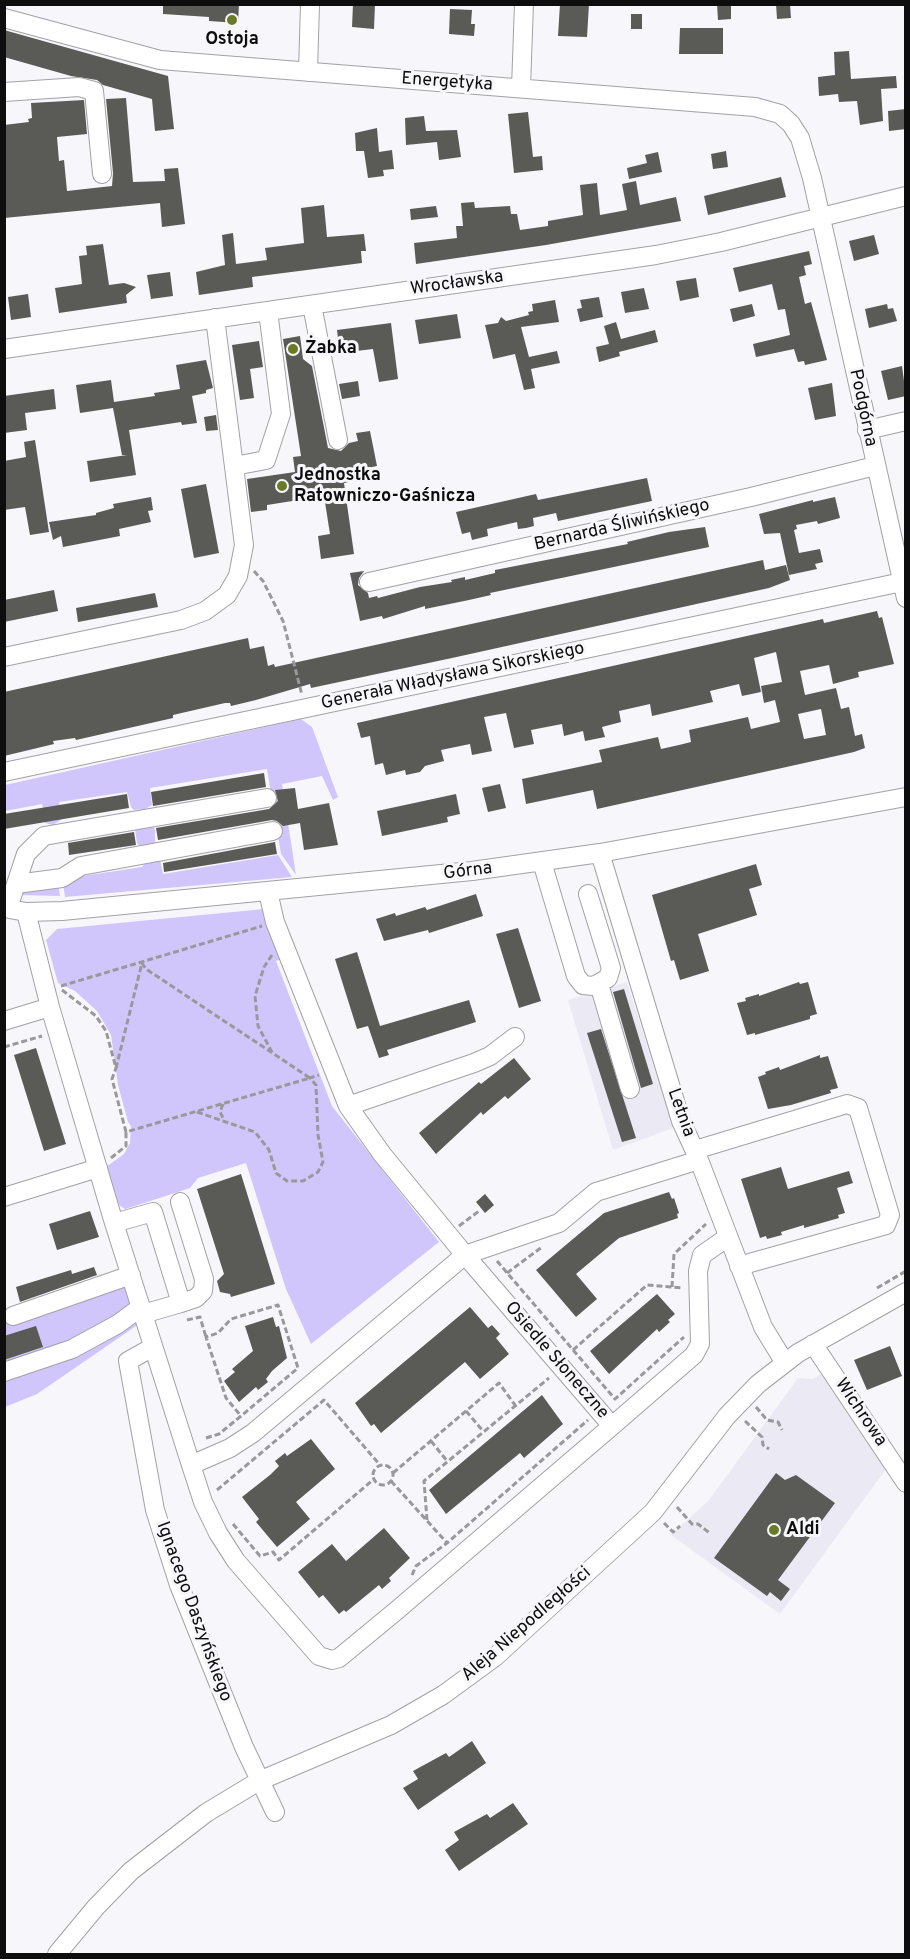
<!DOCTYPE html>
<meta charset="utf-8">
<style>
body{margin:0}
#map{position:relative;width:910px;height:1959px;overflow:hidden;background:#f7f7fb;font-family:Overpass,sans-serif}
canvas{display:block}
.frame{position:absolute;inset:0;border:6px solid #0d0d0e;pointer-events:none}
</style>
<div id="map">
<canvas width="910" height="1959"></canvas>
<div class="frame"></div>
</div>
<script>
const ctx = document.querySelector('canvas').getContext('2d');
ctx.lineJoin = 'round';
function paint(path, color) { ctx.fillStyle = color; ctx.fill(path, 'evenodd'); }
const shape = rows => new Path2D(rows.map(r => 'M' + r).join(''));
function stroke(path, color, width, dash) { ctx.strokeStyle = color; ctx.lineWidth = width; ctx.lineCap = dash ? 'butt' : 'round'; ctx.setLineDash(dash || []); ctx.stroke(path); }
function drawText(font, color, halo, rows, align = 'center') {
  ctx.font = font + ' Overpass,sans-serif'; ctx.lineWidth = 6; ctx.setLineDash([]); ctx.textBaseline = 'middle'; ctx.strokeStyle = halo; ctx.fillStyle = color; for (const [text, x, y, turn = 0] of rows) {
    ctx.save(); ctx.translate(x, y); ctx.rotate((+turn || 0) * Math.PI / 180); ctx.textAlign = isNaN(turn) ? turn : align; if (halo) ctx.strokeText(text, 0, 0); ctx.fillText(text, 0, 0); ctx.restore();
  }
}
paint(shape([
 [627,982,673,1128,613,1150,568,1000],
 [821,1374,886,1469,780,1614,671,1535,709,1500,798,1378,813,1379]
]), '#ebe9f4');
paint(shape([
 [301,719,312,727,338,797,333,800,322,776,282,784,296,875,281,854,267,769,150,788,152,805,145,809,134,810,131,807,127,792,59,802,62,819,53,825,45,823,42,804,5,811,5,785],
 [152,826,155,829,155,844,140,846,137,843,135,828],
 [278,855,292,877,65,897,63,883,76,877,142,867,147,861,160,859,163,874],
 [58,883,60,896,18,895,21,890],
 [264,909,285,958,276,961,332,1106,439,1242,311,1344,286,1289,246,1163,198,1178,190,1188,135,1206,125,1209,119,1205,106,1167,124,1154,130,1143,131,1126,128,1122,118,1085,111,1035,97,1011,75,991,58,983,46,940,57,929],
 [125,1285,139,1324,37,1394,5,1407,5,1318]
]), '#d1c6fc');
paint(shape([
 [163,4,239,4,238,23,209,21,209,17,163,14],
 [353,4,375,4,374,29,352,27],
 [560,4,589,4,587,37,558,36],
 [717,4,731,4,731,19,718,20],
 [776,4,790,4,791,18,777,19],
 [450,9,472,10,471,24,475,24,474,36,449,34],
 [631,14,642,14,642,29,631,29],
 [680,28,723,28,723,54,679,54],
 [4,30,168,76,174,129,155,131,152,99,103,85,97,80,71,76,4,57],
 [849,51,851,79,896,76,897,88,881,89,883,121,860,125,857,101,839,102,838,94,819,96,818,77,835,75,834,52],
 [126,98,133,182,165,181,164,169,178,168,185,224,162,227,160,203,4,218,4,125,29,122,28,119,32,118,31,103,84,100,87,134,57,137,59,161,64,160,67,191,112,186,113,173,106,99],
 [906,109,906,129,889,131,888,111],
 [528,112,533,157,542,156,543,170,514,173,508,114],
 [424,116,426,131,457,130,461,157,439,160,437,142,406,145,405,118],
 [377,128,379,152,392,150,394,169,383,170,384,176,368,178,364,151,356,151,355,133],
 [726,151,728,167,713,169,711,154],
 [658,152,662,172,629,179,627,168,647,163,645,155],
 [781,177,786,197,708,215,704,196],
 [636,181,640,205,676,197,681,221,546,245,416,264,414,243,457,238,456,226,463,226,461,203,474,202,475,208,510,206,511,214,517,214,520,230,548,226,548,221,583,215,580,185,597,183,600,215,627,210,622,184],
 [324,205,327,237,364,234,366,251,361,251,362,263,252,277,253,287,199,295,196,272,225,265,222,235,233,233,236,264,267,260,265,248,304,243,301,208],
 [436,206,438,217,411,220,410,209],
 [874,235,879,254,854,261,849,241],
 [103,244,109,285,124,283,136,287,126,295,127,303,59,313,55,288,82,284,79,256,87,255,86,246],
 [809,251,812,264,804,266,806,275,799,277,805,304,811,302,827,360,805,365,804,361,798,362,794,349,756,357,753,344,790,335,785,309,778,310,772,284,739,292,733,268],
 [170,272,173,296,151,299,147,275],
 [696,278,699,297,680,301,676,281],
 [644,288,649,309,625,313,621,292],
 [28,294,31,317,11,320,8,297],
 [599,297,603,317,580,322,577,309,582,308,580,300],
 [555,300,559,322,521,327,529,357,557,351,560,363,531,369,535,388,524,390,515,354,493,359,485,325,498,323,501,317,506,321,529,315,528,312,533,311,532,304],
 [752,304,755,316,733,322,730,309],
 [887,304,888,309,893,308,897,321,869,328,865,309],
 [457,314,461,338,419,344,415,320],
 [616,322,621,339,655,330,658,342,619,352,620,356,599,362,596,347,609,344,604,326],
 [391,323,398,379,379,382,373,349,348,352,347,347,339,348,337,330],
 [300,336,303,359,312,366,328,448,341,451,349,443,358,441,356,433,370,431,377,466,358,470,360,480,344,483,354,554,321,559,318,536,330,534,324,496,267,505,267,510,251,512,247,479,295,472,293,457,301,456,283,339],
 [259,341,263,367,250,369,254,398,240,400,232,345],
 [206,360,213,388,206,390,206,393,192,396,197,423,182,425,181,422,129,430,136,475,90,482,87,461,127,455,122,455,113,408,80,413,76,385,111,380,114,402,155,396,154,393,180,389,176,365],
 [902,366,906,396,888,400,881,371],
 [358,381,360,396,342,399,339,384],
 [832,383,836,416,815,420,808,388],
 [54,389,56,409,25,413,27,430,4,433,4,396],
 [216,415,218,430,206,431,204,417],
 [35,440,49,532,30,535,25,507,4,510,4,461,26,457,24,442],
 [647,478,652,501,558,521,556,513,533,518,534,526,526,528,518,529,517,522,487,529,488,536,472,540,470,532,462,534,456,512,536,494,538,500],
 [206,484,219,553,194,558,181,489],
 [151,497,153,510,148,511,151,522,119,529,120,536,63,547,61,536,53,540,49,522,96,515,96,513,114,508,113,504],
 [835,497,840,518,818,524,817,521,796,525,797,529,794,530,799,553,820,549,823,562,815,564,817,569,789,575,780,533,764,534,759,514,813,500,813,502],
 [705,527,709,547,490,593,491,595,469,600,425,609,425,606,383,619,382,616,360,621,350,573,364,571,359,578,358,585,368,593,369,598,377,596,378,598,420,587,452,582,451,580,465,577,465,580,495,573,495,570,628,544,627,542,669,532],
 [763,560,765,570,786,565,790,580,769,588,452,658,311,688,310,684,256,700,231,706,230,703,225,703,173,715,173,718,76,740,75,738,53,741,54,744,4,756,4,692,248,638,250,649,264,646,268,666,274,664,275,667],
 [54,590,58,611,4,622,4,600],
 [155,593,158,607,78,622,76,608],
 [877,611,879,618,882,617,894,664,858,672,859,677,833,684,829,665,800,671,805,695,836,688,841,709,849,707,855,736,862,734,865,748,854,752,597,809,593,790,526,804,522,779,602,762,599,750,658,737,661,749,679,745,691,742,689,730,748,717,751,729,780,722,775,700,764,703,761,686,782,682,776,652,754,658,761,692,742,696,739,684,710,691,713,702,665,713,652,716,650,704,619,711,621,722,602,727,605,737,585,741,583,731,564,736,562,724,531,730,534,744,514,748,506,713,484,717,492,751,472,755,470,744,441,750,444,761,425,766,420,772,406,775,405,770,386,775,383,763,375,765,370,736,361,738,357,723,823,619,824,623],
 [821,709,826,735,804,739,798,714],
 [264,773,266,787,153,806,151,792],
 [500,784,506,808,488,812,482,788],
 [295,788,298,809,329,803,338,845,304,850,300,823,283,826,277,821,272,820,158,840,156,828,269,809,278,801,275,790],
 [127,794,129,808,4,829,4,814],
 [456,794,460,814,447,817,448,822,382,836,377,811],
 [134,832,136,845,69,855,68,843],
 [275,842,277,854,164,872,163,863],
 [756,864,762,885,749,889,757,915,698,934,709,971,680,980,674,960,671,961,652,895],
 [476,894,483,916,429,933,428,930,384,941,376,919,395,913,396,916,425,907,427,910],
 [518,928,541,1001,519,1008,496,934],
 [357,952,380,1026,469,1000,476,1022,387,1050,389,1055,379,1058,368,1026,357,1029,335,959],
 [799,982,800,984,808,982,817,1014,810,1016,810,1019,755,1035,755,1033,747,1035,737,1003,746,1001,745,998,759,994,759,996],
 [624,989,653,1084,641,1088,613,992],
 [601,1029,636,1138,622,1142,587,1033],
 [36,1048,66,1144,44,1151,14,1055],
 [820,1055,820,1058,828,1056,838,1088,830,1090,831,1093,791,1105,768,1109,758,1077,766,1074,765,1072,779,1067,780,1070],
 [514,1058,531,1079,508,1099,505,1096,483,1115,481,1112,436,1154,419,1133,479,1082,481,1084],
 [781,1167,788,1189,849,1171,853,1183,837,1188,845,1213,838,1215,839,1218,804,1228,804,1225,781,1232,782,1235,767,1239,766,1236,760,1238,741,1179],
 [241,1174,275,1284,231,1297,230,1294,220,1292,217,1281,224,1274,197,1189],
 [669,1192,672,1199,674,1198,679,1213,677,1214,678,1218,619,1238,576,1274,597,1299,576,1317,536,1270,604,1213],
 [485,1194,494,1205,485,1213,476,1202],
 [90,1211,99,1237,57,1250,49,1224],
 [94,1267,97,1275,20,1302,16,1287,71,1270,72,1274],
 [657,1294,675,1314,668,1320,670,1322,659,1332,657,1329,609,1374,590,1351],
 [470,1307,488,1328,492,1325,500,1334,496,1338,509,1354,480,1379,465,1362,381,1433,374,1424,371,1426,355,1403],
 [273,1317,276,1327,279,1326,287,1358,272,1371,266,1379,268,1382,258,1390,256,1387,239,1402,224,1381,235,1372,232,1369,253,1351,245,1326],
 [36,1326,43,1347,4,1360,4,1336],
 [890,1346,902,1376,867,1390,854,1360],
 [542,1395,563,1424,524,1458,520,1453,446,1514,429,1490],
 [311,1439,335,1469,296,1502,310,1519,277,1547,256,1522,259,1519,242,1497,270,1475,279,1466,275,1461,285,1453,287,1456],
 [776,1473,785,1480,796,1475,835,1503,778,1580,790,1589,781,1601,770,1592,767,1596,714,1558],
 [384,1528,410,1558,389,1578,391,1581,382,1589,379,1585,346,1612,344,1610,339,1614,323,1595,319,1598,298,1572,332,1544,346,1561],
 [472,1741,486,1763,418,1810,403,1788,418,1779,413,1771,446,1753,449,1757],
 [513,1803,528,1824,459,1871,445,1850,459,1840,454,1832,487,1814,490,1818]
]), '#5a5b57');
const minor = shape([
 [4,18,160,60,755,107,780,114,791,124,800,138,812,178,906,598],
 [308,72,310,4],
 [521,88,524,4],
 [4,92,79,87,94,91,102,174],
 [312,305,338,440],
 [4,349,656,255,721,242,906,196],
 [867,430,906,421],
 [234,466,266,460,281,414,268,311],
 [369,582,751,497,875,466],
 [4,657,181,620,205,611,227,595,238,576,244,545,215,318],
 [4,772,902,582],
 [600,853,681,1121,699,1160,763,1327,785,1363],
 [542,862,576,976,583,985,594,986,608,978,611,968,588,894],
 [16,884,62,878,81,866,273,831],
 [268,892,275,922,348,1106,474,1063,490,1056,515,1037],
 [4,908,26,912,62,911,472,871,600,853,906,797],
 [8,908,26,854,44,836,267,798],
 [26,912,50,1007,114,1223,191,1465,230,1448,253,1433,465,1255,559,1223,596,1192,699,1160],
 [599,984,630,1089],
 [4,1021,50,1007],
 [348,1106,382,1154,465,1255,612,1426,694,1355,700,1344,698,1271,702,1255,728,1237],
 [695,1150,847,1104,858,1108,890,1215,886,1225,739,1266],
 [4,1197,98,1168],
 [180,1202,204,1279,203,1291,196,1298,181,1303],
 [114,1223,153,1212,181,1303,143,1314],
 [13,1316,131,1275],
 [813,1344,906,1483],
 [153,1347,128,1361,155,1510,179,1585,244,1747,275,1812],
 [4,1372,72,1349,118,1324,141,1307],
 [191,1465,203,1502,218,1533,236,1561,319,1656,332,1660,339,1658,396,1611,612,1426],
 [57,1954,96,1907,131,1871,206,1813,259,1781,391,1725,443,1695,495,1657,653,1512,727,1416,758,1384,798,1353,906,1292]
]);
stroke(minor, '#a2a1a5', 20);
stroke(shape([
 [254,571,263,581,283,621,302,695],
 [272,955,264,967,255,996,258,1026,273,1054],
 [61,986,262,926],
 [62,990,96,1016,106,1031,116,1068,142,963,146,969,310,1078,126,1132,112,1079,116,1068],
 [4,1047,42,1036],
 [223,1104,220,1112,224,1120],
 [197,1112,255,1132,269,1150,276,1173,287,1181,303,1181,318,1172,323,1162,318,1135,316,1085,310,1078,319,1075],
 [111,1158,126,1146,126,1132],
 [459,1226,479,1211],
 [497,1261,615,1399,684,1337],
 [507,1273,542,1247],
 [672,1287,674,1254,706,1224],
 [877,1288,906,1271],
 [187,1320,200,1317,206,1337],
 [573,1350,647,1285,683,1288],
 [756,1407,767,1420,778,1422,782,1430],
 [466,1411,483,1431],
 [745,1421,762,1437,763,1445,769,1449],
 [206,1438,219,1434,241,1416,226,1398,206,1337,218,1333,231,1319,278,1305,298,1368,241,1416],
 [431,1441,447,1461],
 '373 1475a10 10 0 1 1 20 0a10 10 0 1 1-20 0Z',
 [393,1473,499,1383,515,1405],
 [391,1481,448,1544],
 [217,1490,324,1400,380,1465],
 [677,1507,692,1524,698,1524,711,1534],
 [427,1520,424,1481,549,1378],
 [664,1523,673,1532,680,1526],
 [233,1524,260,1556,273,1552,279,1560,374,1479],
 [412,1575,416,1566,447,1543,588,1420]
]), '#99999b', 3, [6, 3]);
stroke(minor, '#fff', 18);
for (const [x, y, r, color] of [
 [232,20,6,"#6b7a27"],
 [293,349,6,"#6b7a27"],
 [282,486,6,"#6b7a27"],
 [774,1530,6,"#6b7a27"]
]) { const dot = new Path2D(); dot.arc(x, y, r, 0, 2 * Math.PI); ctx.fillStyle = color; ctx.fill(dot); stroke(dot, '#f7f7fb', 2); }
drawText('bold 18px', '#0d0d0e', '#f7f7fb', [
 ["Ostoja",232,40,"center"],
 ["Żabka",305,349],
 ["Jednostka",294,476],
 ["Ratowniczo-Gaśnicza",294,497],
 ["Aldi",786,1530]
], 'left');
drawText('18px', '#0d0d0e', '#f7f7fb', [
 ["Energetyka",447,83,4],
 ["Wrocławska",457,284,-8],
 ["Podgórna",862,408,78],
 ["Bernarda Śliwińskiego",622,526,-13],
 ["Generała Władysława Sikorskiego",453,677,-12],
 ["Górna",468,872,-7],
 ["Letnia",680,1113,70],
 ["Osiedle Słoneczne",556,1361,49],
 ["Wichrowa",860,1413,56],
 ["Ignacego Daszyńskiego",193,1612,70],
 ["Aleja Niepodległości",527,1625,-41]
]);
</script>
